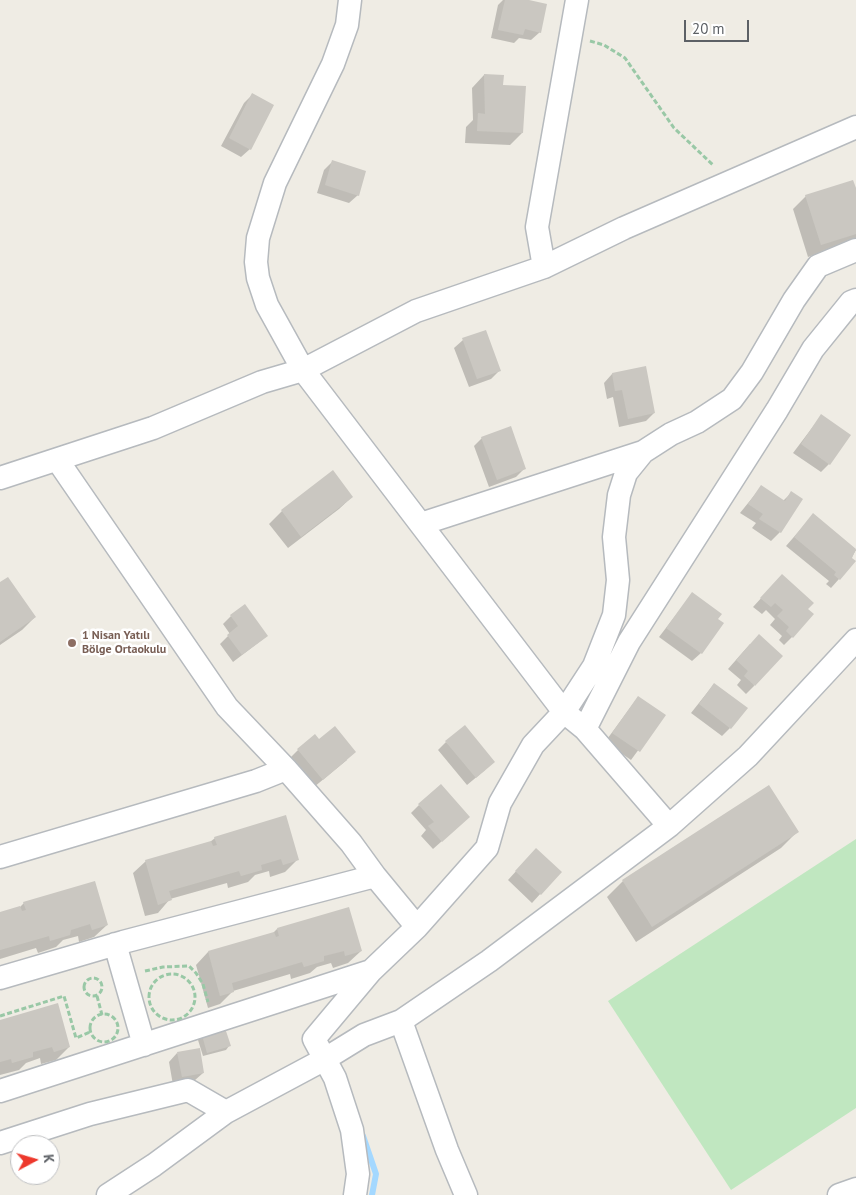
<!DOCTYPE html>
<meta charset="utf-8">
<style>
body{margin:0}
#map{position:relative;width:856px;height:1195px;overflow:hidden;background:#efece4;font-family:"PT Sans",sans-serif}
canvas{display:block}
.north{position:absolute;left:10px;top:1135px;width:50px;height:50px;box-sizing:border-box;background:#fff;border:1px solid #bebfc1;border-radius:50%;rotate:84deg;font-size:14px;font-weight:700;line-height:20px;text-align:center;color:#5c6065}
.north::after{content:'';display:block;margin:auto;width:18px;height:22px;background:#ed382c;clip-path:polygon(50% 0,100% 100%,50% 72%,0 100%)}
.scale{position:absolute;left:684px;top:20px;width:65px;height:22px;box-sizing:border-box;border:2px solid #5c6065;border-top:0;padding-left:6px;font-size:15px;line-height:18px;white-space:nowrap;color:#5c6065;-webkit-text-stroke:4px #fff;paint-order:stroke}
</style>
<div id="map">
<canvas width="856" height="1195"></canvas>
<div class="north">K</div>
<div class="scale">20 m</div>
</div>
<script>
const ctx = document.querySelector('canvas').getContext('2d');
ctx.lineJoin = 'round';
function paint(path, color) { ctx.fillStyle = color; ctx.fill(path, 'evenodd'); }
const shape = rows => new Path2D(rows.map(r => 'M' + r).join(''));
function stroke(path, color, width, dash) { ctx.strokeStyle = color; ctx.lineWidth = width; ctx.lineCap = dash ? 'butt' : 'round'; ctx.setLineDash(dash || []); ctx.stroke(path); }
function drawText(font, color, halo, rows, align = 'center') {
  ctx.font = font + ' "PT Sans",sans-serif'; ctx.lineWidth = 5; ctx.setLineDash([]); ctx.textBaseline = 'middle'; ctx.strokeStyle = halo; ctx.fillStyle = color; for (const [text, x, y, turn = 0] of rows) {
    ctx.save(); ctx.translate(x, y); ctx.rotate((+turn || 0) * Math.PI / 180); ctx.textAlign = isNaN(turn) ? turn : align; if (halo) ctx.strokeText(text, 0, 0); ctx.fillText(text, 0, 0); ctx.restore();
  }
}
paint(shape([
 [856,839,856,1108,731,1190,608,1001]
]), '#c0e7c0');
paint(shape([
 [503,0,523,0,540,32,531,40,519,38,514,43,491,38,498,5],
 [484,75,502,86,522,133,510,145,465,143,466,127,473,120,472,88],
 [252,95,250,149,241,157,221,146,244,103],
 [332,162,358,195,349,203,317,193,324,170],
 [856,192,856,241,808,257,793,209,806,196],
 [463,340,500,370,491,379,469,387,454,348],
 [645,368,654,413,646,421,619,427,613,397,607,399,604,383,612,374],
 [821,416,829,464,821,472,793,453],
 [482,438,524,469,516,477,489,487,474,446],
 [333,472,352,497,339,509,288,548,269,524,282,511],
 [761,487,783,501,791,493,801,500,780,532,771,541,752,528,756,523,740,513],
 [813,515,856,550,839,579,831,588,826,584,829,581,786,546],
 [0,584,35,617,22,630,0,645],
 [774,584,806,609,792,637,784,645,779,640,782,636,770,625,775,619,766,610,762,614,753,607],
 [692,594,701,653,692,661,659,637],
 [231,616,267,636,233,662,220,644,230,634,223,624],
 [750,644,754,686,746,694,737,685,741,680,728,669],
 [714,684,730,728,722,736,691,713],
 [638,697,664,715,631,760,605,742],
 [319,741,347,760,314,787,290,758,298,750],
 [446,742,485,770,467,785,438,750],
 [419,805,460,825,433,849,421,836,426,830,411,813],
 [797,832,781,848,636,942,607,897,623,881],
 [215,838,298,859,285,872,270,877,269,871,255,875,248,882,228,888,227,883,170,899,158,913,145,916,133,873,146,861,210,842],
 [528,858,560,872,532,903,508,880],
 [24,903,107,925,94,937,79,942,78,936,63,940,56,947,38,953,36,948,0,959,0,913,20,907],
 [277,929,361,951,348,963,333,968,331,963,317,967,310,973,291,979,290,974,233,991,220,1004,208,1008,196,965,208,952,273,933],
 [0,1021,69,1047,56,1060,41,1064,40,1058,26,1063,19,1070,0,1075],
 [202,1036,229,1046,226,1050,203,1056,198,1040],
 [177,1053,203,1073,194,1081,173,1085,169,1062]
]), '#0003');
stroke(shape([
 [363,1136,376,1174,372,1195]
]), '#a4d8ff', 6);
paint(shape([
 [505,0,529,0,547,4,541,33,525,29,523,35,498,30],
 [484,74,504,75,503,85,526,86,523,133,477,131,478,113,485,114],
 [252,93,274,105,251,150,229,138],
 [332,160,366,171,359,196,325,185],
 [853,180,856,188,856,234,821,245,805,195],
 [486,330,501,371,477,379,462,338],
 [646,366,655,413,628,419,622,390,615,391,612,373],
 [821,414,851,435,830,465,801,444],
 [511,426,526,469,497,480,481,437],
 [333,470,353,497,301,537,281,510],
 [761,485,785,501,791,491,803,499,781,533,759,519,763,514,748,504],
 [813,513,856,549,852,558,856,561,840,580,834,575,836,572,794,537],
 [782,574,814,603,808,609,814,614,793,638,786,631,789,627,777,616,783,610,775,603,771,607,760,598],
 [8,577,36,617,0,642,0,582],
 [692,592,722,614,718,619,724,623,702,654,666,628],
 [245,604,268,636,242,655,227,635,238,626,230,615],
 [759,634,783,656,755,686,744,676,748,671,736,660],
 [714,683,748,708,731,729,699,704],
 [638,696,666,715,640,752,612,733],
 [465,725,495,762,476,778,445,741],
 [335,726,356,752,323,780,297,749,315,734,319,739],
 [441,784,470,817,442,842,428,826,434,822,418,804],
 [769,785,799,832,652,927,622,880],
 [286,815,299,860,283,865,281,859,261,865,262,870,241,876,239,871,169,891,172,900,158,905,145,860,211,841,213,846,217,845,214,837],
 [536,848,562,872,541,895,515,871],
 [95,881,108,925,92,930,90,924,71,930,70,935,50,941,49,936,0,950,0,912,20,906,22,911,26,910,23,902],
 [349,907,362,951,345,956,344,951,324,956,324,961,304,967,302,962,232,983,234,992,220,996,208,951,274,932,276,937,279,936,277,928],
 [58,1003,70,1047,54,1052,52,1047,33,1052,33,1057,12,1063,11,1059,0,1062,0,1020],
 [225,1028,231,1046,207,1053,202,1035],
 [200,1048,204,1073,182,1077,177,1052]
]), '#cac7c1');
const street = shape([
 [350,0,347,25,333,64,275,183,258,238,256,262,258,278,267,305,303,370,564,712,585,729],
 [544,267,537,227,577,0],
 [58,461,227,707,286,769],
 [0,478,153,428,262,382,303,370,416,311,544,267,624,228,856,127],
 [421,524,643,452],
 [669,826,585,729,629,642,777,410,813,349,851,302,856,300],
 [0,857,256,781,286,769,351,843,375,876,123,942,0,978],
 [417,927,487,848,500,803,533,745,564,712,594,666,614,615,618,580,614,537,619,495,626,473,643,452,671,434,697,422,732,399,752,372,794,300,818,266,856,250],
 [115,944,144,1045],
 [401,1021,447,1150,466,1195],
 [0,1091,371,971],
 [0,1143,90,1114,188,1090,226,1112,325,1059,364,1035,401,1021,489,961,669,826,748,756,856,640],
 [108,1195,154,1165,226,1112],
 [355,1195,358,1174,352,1130,335,1078,314,1039,371,971,417,927,375,876],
 [839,1195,856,1189]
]);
stroke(street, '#b6babe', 25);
stroke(shape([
 [590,41,604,45,625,58,674,128,713,165],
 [145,971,163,967,189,966,196,973,203,984,208,1002],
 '149 997a23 23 0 1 1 46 0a23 23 0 1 1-46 0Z',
 '84 987a9 9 0 1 1 18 0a9 9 0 1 1-18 0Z',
 [97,996,102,1015],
 '90 1028a14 14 0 1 1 28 0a14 14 0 1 1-28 0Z',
 [0,1016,64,996,76,1038,90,1032]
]), '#99c8a6', 3, [5, 2.5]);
stroke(street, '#fff', 22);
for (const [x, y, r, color] of [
 [72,643,5,"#8d6e63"]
]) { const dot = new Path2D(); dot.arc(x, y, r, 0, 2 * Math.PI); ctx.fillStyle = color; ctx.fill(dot); stroke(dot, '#fff', 2); }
drawText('bold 12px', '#785e54', '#fff', [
 ["1 Nisan Yatılı",82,636],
 ["Bölge Ortaokulu",82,650]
], 'left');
</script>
